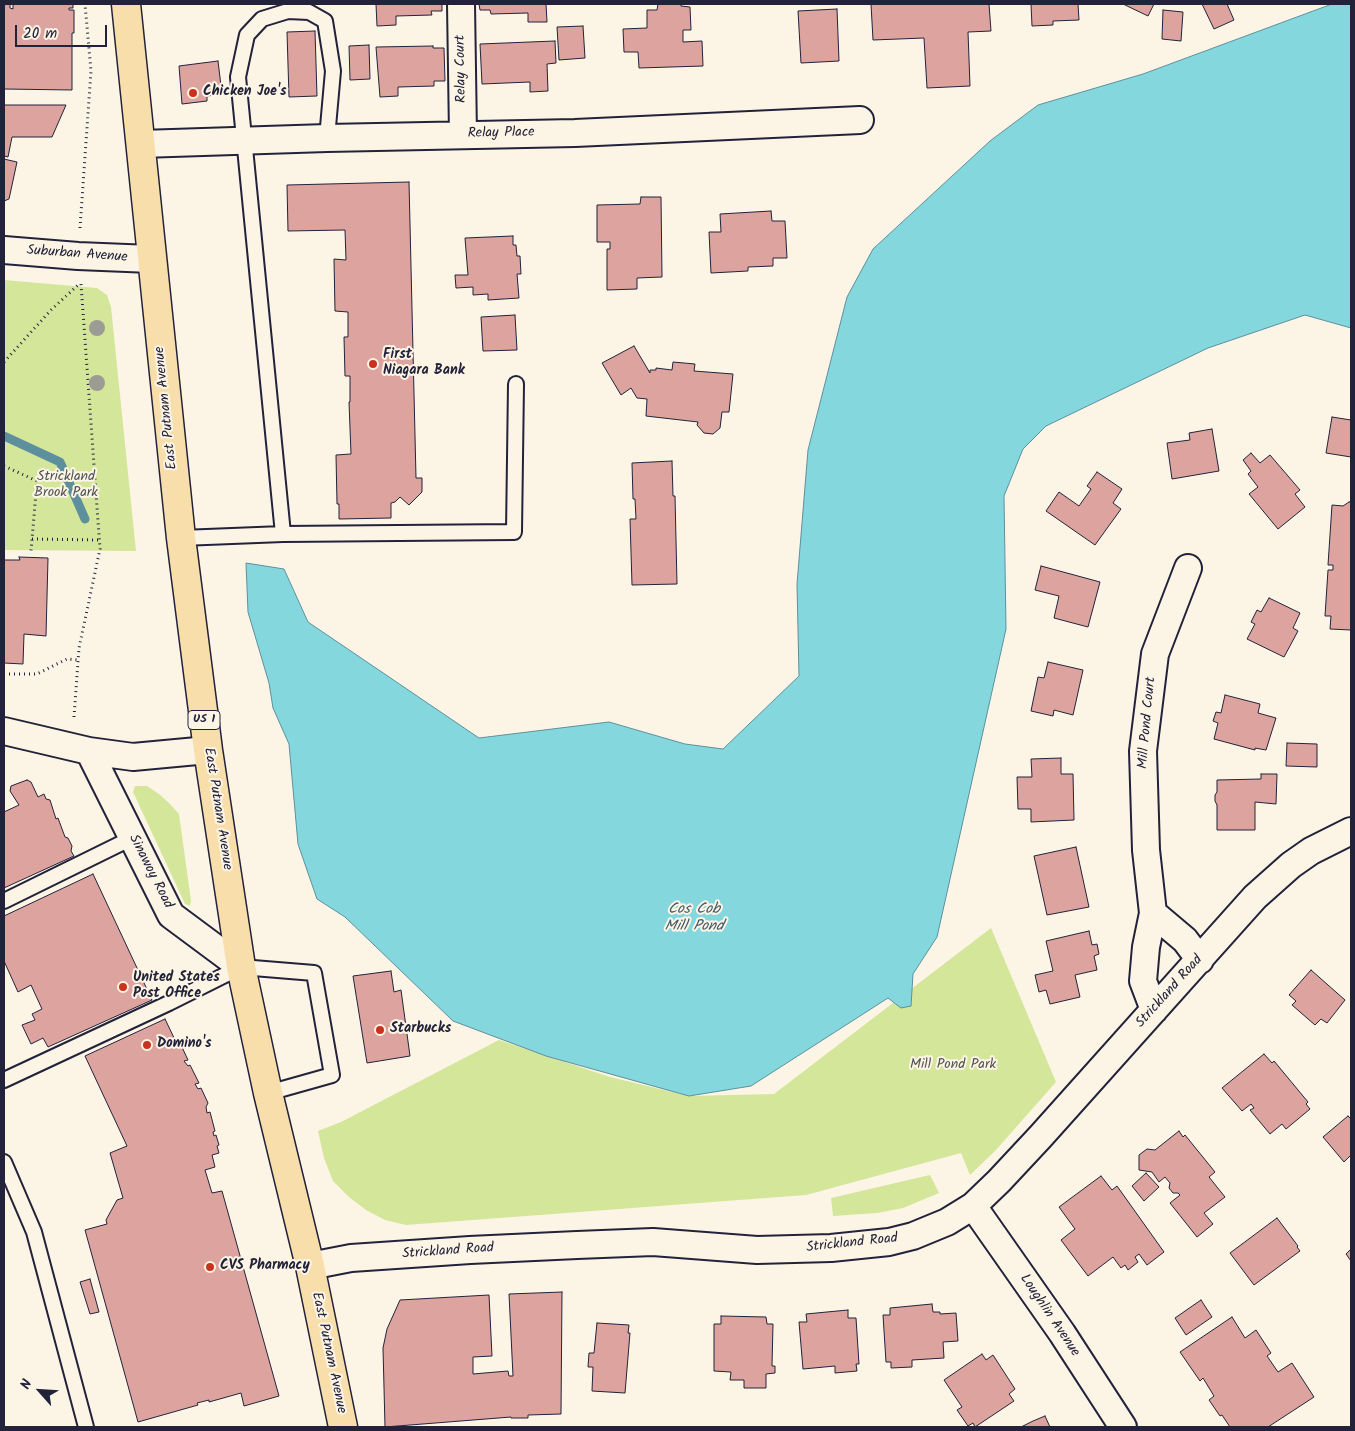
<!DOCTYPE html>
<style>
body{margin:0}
#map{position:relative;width:1355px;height:1431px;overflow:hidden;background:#fcf5e5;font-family:Kalam,sans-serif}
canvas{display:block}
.frame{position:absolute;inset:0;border:5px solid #22223b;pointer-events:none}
.north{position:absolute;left:15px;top:1366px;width:50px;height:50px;-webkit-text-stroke:4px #fcf5e5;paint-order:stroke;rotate:296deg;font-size:14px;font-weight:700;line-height:20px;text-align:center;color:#22223b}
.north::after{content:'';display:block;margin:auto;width:18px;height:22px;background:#22223b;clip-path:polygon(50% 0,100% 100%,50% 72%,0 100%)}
.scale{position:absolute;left:15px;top:25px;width:92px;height:22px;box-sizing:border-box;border:2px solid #22223b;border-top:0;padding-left:6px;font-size:15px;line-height:18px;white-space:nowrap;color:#22223b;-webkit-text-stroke:4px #fcf5e5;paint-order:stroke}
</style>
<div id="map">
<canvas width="1355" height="1431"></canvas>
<div class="frame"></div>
<div class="north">N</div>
<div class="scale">20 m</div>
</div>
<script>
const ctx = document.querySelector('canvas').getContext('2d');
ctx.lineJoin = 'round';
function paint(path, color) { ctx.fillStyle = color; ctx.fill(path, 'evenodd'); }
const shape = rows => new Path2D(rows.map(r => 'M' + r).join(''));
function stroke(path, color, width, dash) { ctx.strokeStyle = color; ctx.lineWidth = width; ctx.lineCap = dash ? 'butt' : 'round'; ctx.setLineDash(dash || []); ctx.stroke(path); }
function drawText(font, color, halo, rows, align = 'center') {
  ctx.font = font + ' Kalam,sans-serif'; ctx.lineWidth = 4; ctx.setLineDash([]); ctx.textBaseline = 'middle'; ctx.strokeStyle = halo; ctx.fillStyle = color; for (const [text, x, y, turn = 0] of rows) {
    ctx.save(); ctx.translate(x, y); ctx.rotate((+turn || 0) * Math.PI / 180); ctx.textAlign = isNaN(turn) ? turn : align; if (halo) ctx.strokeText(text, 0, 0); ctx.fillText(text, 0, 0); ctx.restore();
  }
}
paint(shape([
 [4,280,97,288,107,295,111,307,136,551,4,550],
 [135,786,147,786,159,794,169,803,179,814,191,901,190,906,185,904,133,792],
 [991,928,1056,1082,995,1151,970,1175,961,1153,806,1195,406,1225,385,1220,366,1210,349,1197,333,1181,324,1158,318,1131,341,1122,499,1040,610,1077,689,1096,774,1094],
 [930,1175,939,1193,903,1208,877,1213,833,1216,831,1198]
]), '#d3e69a');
const water = shape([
 [1332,4,1351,4,1351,328,1305,315,1208,348,1046,426,1023,449,1004,496,1006,629,937,937,913,974,911,1006,901,1008,888,998,751,1086,689,1096,546,1056,453,1021,345,917,317,899,298,844,289,744,273,708,269,683,248,612,246,563,284,569,308,622,479,738,609,722,685,744,723,749,799,676,797,584,808,450,847,297,873,249,990,141,1038,105,1143,74,1332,4]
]);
paint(water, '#85d7de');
stroke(water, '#5d8f9d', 1);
stroke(shape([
 [4,436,60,462,85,519]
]), '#5d8f9d', 9);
const building = shape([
 [4,4,10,4,10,8,13,9,13,4,73,4,73,8,69,8,69,10,74,10,74,33,72,33,72,90,4,89,4,4],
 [376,4,442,4,442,11,431,11,432,15,396,16,396,25,377,26,376,4],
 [479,4,546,4,547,22,528,22,528,13,491,14,490,10,480,10,479,4],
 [658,4,681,4,681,6,690,7,691,30,683,30,683,42,702,41,703,66,639,68,638,52,624,52,623,29,647,28,647,10,657,10,658,4],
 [871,4,989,4,991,31,968,32,970,86,927,88,924,38,873,40,871,4],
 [1031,4,1078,4,1079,20,1053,21,1053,25,1032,26,1031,4],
 [1123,4,1154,4,1148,16,1123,4],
 [1202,4,1227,4,1234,20,1214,29,1202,4],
 [837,9,839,61,801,63,798,11,837,9],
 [1163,10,1183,12,1181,41,1162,39,1163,10],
 [583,26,585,58,559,60,557,27,583,26],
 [315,31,317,96,289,97,287,32,315,31],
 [555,41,556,63,547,64,548,91,530,92,530,82,482,84,480,44,555,41],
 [369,45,370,79,350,80,349,46,369,45],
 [433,46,433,48,444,48,445,81,434,81,434,86,398,87,398,96,380,97,376,47,433,46],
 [218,61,222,94,207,96,207,101,182,104,179,66,218,61],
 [4,105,66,105,52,137,12,137,8,157,4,156,4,105],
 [4,159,17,162,9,199,4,201,4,159],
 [409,182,416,478,422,478,422,492,409,505,400,497,395,502,391,503,391,518,339,519,339,504,337,504,336,455,351,454,349,402,350,402,350,376,345,376,344,337,348,337,348,312,335,311,334,259,346,260,345,230,288,231,287,185,409,182],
 [641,197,661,197,662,277,637,278,637,289,607,290,607,249,610,249,610,242,597,242,597,205,640,204,641,197],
 [771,211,772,221,785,221,787,258,773,258,773,266,748,267,748,271,711,273,709,232,721,232,720,214,771,211],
 [513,236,513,245,516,245,517,256,520,256,521,274,517,274,519,298,488,300,488,294,473,295,473,287,456,288,455,275,468,275,465,238,513,236],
 [515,315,517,350,483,351,481,317,515,315],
 [634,346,650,373,650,370,656,370,656,368,672,370,673,362,695,364,694,371,733,374,729,412,722,412,720,428,713,434,704,433,697,425,698,422,646,416,647,399,637,398,631,388,621,395,602,363,634,346],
 [1332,417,1351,420,1351,457,1326,453,1332,417],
 [1212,429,1219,471,1172,479,1167,443,1190,440,1189,433,1212,429],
 [1251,453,1260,463,1270,455,1300,490,1295,494,1305,507,1278,529,1249,494,1258,487,1248,474,1251,471,1243,460,1251,453],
 [672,461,673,496,675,496,677,584,632,585,630,519,636,519,635,499,633,499,632,463,672,461],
 [1097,472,1122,489,1113,503,1121,509,1095,545,1046,511,1059,492,1079,506,1091,489,1087,486,1097,472],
 [1349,502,1351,502,1351,630,1330,629,1331,616,1325,616,1328,570,1333,570,1333,565,1328,565,1332,505,1343,506,1349,502],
 [19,557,48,558,46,636,24,634,23,664,4,663,4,560,20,560,19,557],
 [1041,566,1100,582,1088,627,1054,618,1059,596,1035,590,1041,566],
 [1269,598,1300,613,1293,628,1298,631,1284,657,1247,639,1255,624,1251,622,1257,610,1261,612,1269,598],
 [1048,662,1083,670,1073,715,1054,710,1053,716,1031,711,1038,677,1044,678,1048,662],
 [1225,695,1260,704,1258,713,1276,718,1266,750,1255,748,1255,750,1214,739,1218,723,1213,721,1216,712,1221,713,1225,695],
 [1287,743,1317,744,1317,767,1286,766,1287,743],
 [1061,758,1061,774,1073,774,1074,820,1031,822,1031,809,1018,809,1017,777,1032,777,1031,759,1061,758],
 [1261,774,1277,774,1276,804,1255,802,1255,830,1217,830,1217,805,1215,801,1215,795,1217,792,1217,780,1261,779,1261,774],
 [27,780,31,782,38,797,44,794,46,799,50,800,56,819,58,818,65,837,68,838,72,846,71,851,74,856,4,888,4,812,19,805,10,791,11,786,27,780],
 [1076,847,1089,907,1047,915,1034,856,1076,847],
 [93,874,152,1000,48,1047,43,1038,31,1044,22,1025,35,1020,32,1014,42,1009,31,985,18,992,4,961,4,916,93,874],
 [1089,931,1092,945,1097,944,1099,954,1094,956,1097,970,1075,975,1080,997,1050,1004,1046,990,1039,992,1035,975,1053,971,1046,941,1089,931],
 [1311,970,1345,1000,1327,1023,1321,1019,1315,1025,1292,1005,1296,1001,1289,995,1311,970],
 [391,971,394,992,401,990,410,1056,367,1063,353,976,391,971],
 [165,1019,177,1044,180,1043,188,1060,184,1061,188,1066,190,1065,199,1083,195,1084,198,1089,201,1088,208,1103,206,1107,207,1113,210,1112,215,1131,213,1132,214,1136,216,1135,219,1145,217,1146,219,1153,212,1155,215,1167,205,1170,212,1193,222,1191,279,1396,244,1406,241,1393,209,1402,209,1400,197,1403,198,1405,138,1422,85,1230,107,1224,106,1220,117,1200,123,1198,110,1153,127,1146,85,1056,165,1019],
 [1264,1054,1272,1063,1274,1061,1308,1102,1306,1104,1310,1109,1286,1129,1282,1124,1270,1134,1250,1110,1254,1108,1251,1104,1242,1111,1222,1088,1264,1054],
 [1348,1116,1351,1119,1351,1155,1344,1162,1323,1137,1348,1116],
 [1179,1131,1183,1137,1185,1135,1215,1172,1209,1177,1225,1197,1204,1213,1213,1224,1197,1237,1170,1203,1180,1195,1178,1193,1173,1193,1169,1188,1170,1183,1165,1177,1159,1182,1152,1172,1139,1170,1139,1155,1147,1149,1155,1150,1179,1131],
 [1146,1173,1159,1187,1144,1201,1132,1186,1146,1173],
 [1101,1176,1112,1190,1117,1186,1164,1252,1147,1265,1139,1254,1135,1257,1138,1262,1128,1270,1125,1265,1121,1268,1113,1257,1088,1276,1061,1240,1075,1229,1059,1207,1101,1176],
 [1277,1218,1298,1246,1297,1247,1300,1251,1254,1285,1230,1253,1277,1218],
 [1351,1249,1351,1261,1346,1254,1351,1249],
 [90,1279,99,1312,90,1314,80,1282,90,1279],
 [562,1292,561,1414,528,1415,528,1418,511,1418,511,1417,385,1427,383,1348,387,1329,400,1300,489,1295,492,1356,473,1357,473,1374,508,1371,509,1376,513,1376,509,1294,562,1292],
 [1201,1300,1212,1317,1186,1335,1175,1318,1201,1300],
 [932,1304,933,1312,940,1312,940,1314,956,1313,958,1341,943,1342,944,1358,912,1360,912,1367,891,1368,891,1362,886,1362,883,1315,890,1315,890,1308,932,1304],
 [848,1310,848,1318,856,1318,859,1364,856,1364,857,1371,835,1373,835,1366,803,1369,799,1322,807,1322,806,1314,848,1310],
 [721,1316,766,1317,767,1324,773,1324,772,1366,775,1366,775,1373,766,1374,766,1388,744,1388,744,1380,730,1380,731,1372,714,1371,714,1324,721,1324,721,1316],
 [1232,1317,1245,1338,1256,1330,1271,1353,1267,1356,1278,1372,1292,1363,1314,1397,1268,1427,1230,1427,1222,1415,1220,1416,1209,1400,1214,1396,1203,1378,1200,1381,1180,1352,1232,1317],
 [597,1323,629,1325,628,1333,630,1333,625,1393,592,1391,593,1367,588,1367,589,1353,594,1353,597,1323],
 [982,1354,986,1360,993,1355,1015,1389,1009,1394,1014,1401,975,1427,973,1423,968,1426,957,1410,962,1407,944,1380,982,1354],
 [1045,1416,1050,1427,1021,1427,1033,1421,1045,1416]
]);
paint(building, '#dda39e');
stroke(building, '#22223b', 1);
const lane = shape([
 [327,138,333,71,325,21,309,12,288,11,262,19,247,35,238,77,283,534,514,532,516,384],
 [181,538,283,534],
 [4,901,132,838],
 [4,1080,169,1003,241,967,314,973,332,1075,268,1093],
 [4,1162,34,1232,86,1427]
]);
const street = shape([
 [461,4,463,135],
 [141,144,327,138,575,133,860,120],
 [4,250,78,256,151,259],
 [4,731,89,751,133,757,208,750],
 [89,751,171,915,241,967],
 [1153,913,1185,940,1200,960],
 [1154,1010,1143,981,1146,947,1153,913,1146,850,1143,751,1155,654,1188,568],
 [973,1206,1062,1333,1123,1427],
 [310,1266,351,1258,470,1250,577,1245,653,1242,757,1250,831,1248,889,1242,913,1236,947,1222,973,1206,999,1181,1041,1136,1255,897,1291,865,1311,851,1351,831]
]);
const primary = shape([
 [126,4,181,538,208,750,241,967,268,1093,310,1266,343,1427]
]);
stroke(lane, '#22223b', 18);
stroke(street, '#22223b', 30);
stroke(primary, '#22223b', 31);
stroke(shape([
 [80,228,91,71,85,4],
 [4,362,51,310,78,285],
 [4,466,37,481,31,551],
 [32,539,100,540],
 [4,674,37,674,67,659,78,660],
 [74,717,79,648,100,549,81,284]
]), '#22223b', 3, [1, 4]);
stroke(lane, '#fcf5e5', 14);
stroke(street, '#fcf5e5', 26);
stroke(primary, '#f8deab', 28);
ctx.fillStyle = '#9c9c95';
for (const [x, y] of [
 [97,328],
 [97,383]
]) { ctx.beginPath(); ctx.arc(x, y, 8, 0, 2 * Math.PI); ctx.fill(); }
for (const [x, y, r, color] of [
 [193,93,5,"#c8321e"],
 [373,364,5,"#c8321e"],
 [123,987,5,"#c8321e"],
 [380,1030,5,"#c8321e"],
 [147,1045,5,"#c8321e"],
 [210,1267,5,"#c8321e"]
]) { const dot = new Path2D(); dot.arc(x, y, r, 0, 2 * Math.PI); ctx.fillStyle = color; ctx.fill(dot); stroke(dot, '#fcf5e5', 2); }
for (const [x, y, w] of [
 [204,720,32]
]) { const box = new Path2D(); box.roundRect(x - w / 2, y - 9.5, w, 19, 4); ctx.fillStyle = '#fcf5e5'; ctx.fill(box); stroke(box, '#22223b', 1); }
drawText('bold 12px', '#22223b', null, [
 ["US 1",204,720]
]);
drawText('14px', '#22223b', '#fcf5e5', [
 ["Relay Court",462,69,-91],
 ["Relay Place",501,134,-1],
 ["Suburban Avenue",77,255,4],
 ["East Putnam Avenue",167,408,-96],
 ["Mill Pond Court",1148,723,-85],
 ["East Putnam Avenue",217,809,81],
 ["Sinawoy Road",150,872,63],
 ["Strickland Road",1170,992,-48],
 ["Strickland Road",852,1244,-6],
 ["Strickland Road",448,1252,-4],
 ["Loughlin Avenue",1049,1316,56],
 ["East Putnam Avenue",328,1353,78]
]);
drawText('bold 14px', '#22223b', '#fcf5e5', [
 ["Chicken Joe's",203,93],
 ["First",383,356],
 ["Niagara Bank",383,372],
 ["United States",133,979],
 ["Post Office",133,995],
 ["Starbucks",390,1030],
 ["Domino's",157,1045],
 ["CVS Pharmacy",220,1267]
], 'left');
drawText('14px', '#4e5353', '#fcf5e5', [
 ["Strickland",66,478],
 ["Brook Park",66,494],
 ["Mill Pond Park",953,1066]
]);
drawText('italic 15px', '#40586c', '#fcf5e5', [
 ["Cos Cob",694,910],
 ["Mill Pond",694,927]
]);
</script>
